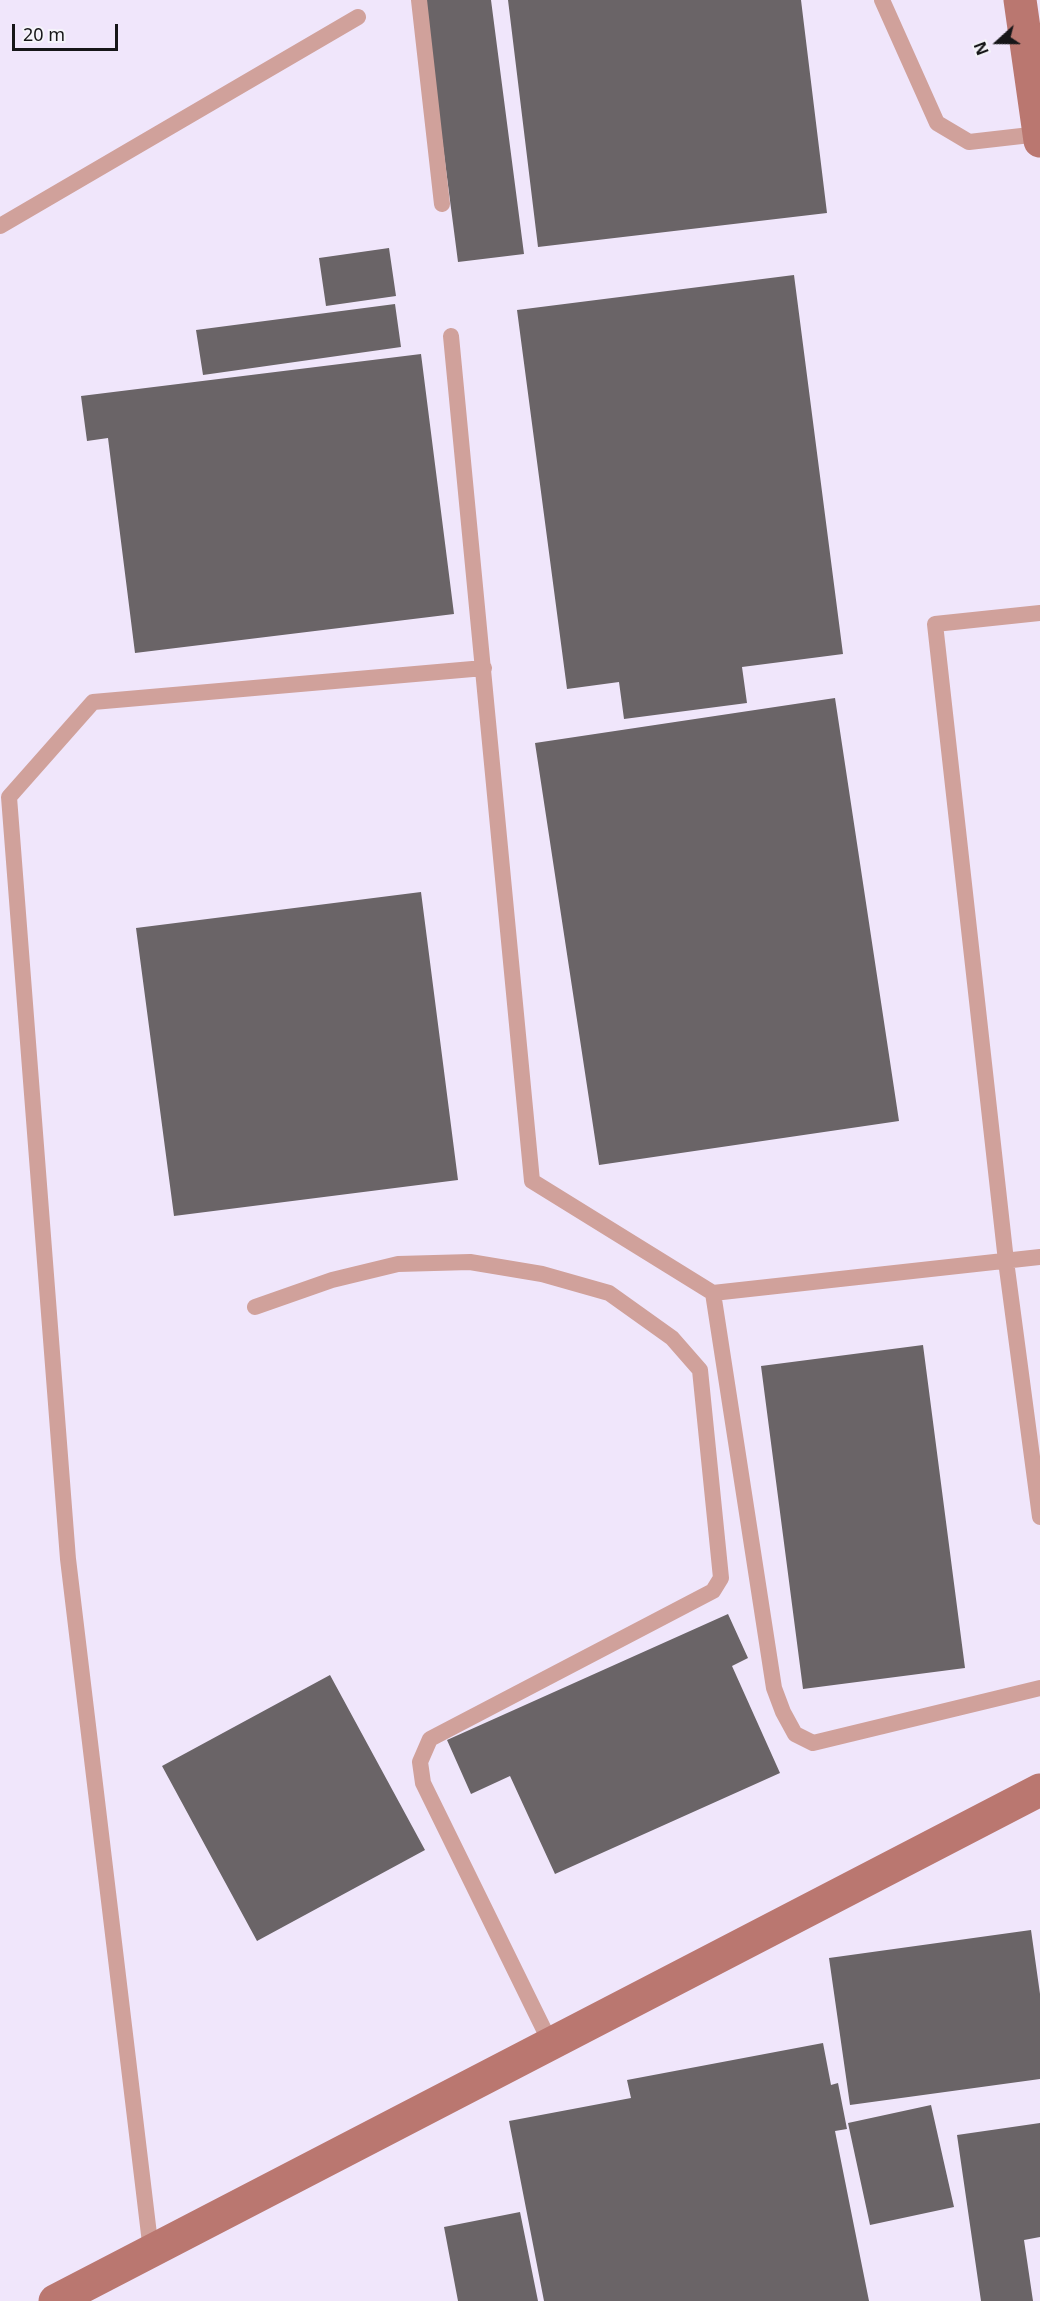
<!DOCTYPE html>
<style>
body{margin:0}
#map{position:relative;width:1040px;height:2301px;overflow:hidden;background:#f5f4fa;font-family:"Noto Sans",sans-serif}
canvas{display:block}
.north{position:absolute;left:968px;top:12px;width:60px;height:60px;-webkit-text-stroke:4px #f5f4fa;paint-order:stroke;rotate:249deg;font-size:16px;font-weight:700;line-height:24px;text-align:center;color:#161618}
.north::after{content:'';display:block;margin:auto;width:21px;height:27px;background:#161618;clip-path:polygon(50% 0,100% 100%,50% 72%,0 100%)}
.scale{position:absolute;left:12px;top:24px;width:106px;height:27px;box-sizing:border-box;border:3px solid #161618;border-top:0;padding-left:8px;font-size:18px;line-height:21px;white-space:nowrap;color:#161618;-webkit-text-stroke:4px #f5f4fa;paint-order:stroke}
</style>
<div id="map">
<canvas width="1040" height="2301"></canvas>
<div class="north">N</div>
<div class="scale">20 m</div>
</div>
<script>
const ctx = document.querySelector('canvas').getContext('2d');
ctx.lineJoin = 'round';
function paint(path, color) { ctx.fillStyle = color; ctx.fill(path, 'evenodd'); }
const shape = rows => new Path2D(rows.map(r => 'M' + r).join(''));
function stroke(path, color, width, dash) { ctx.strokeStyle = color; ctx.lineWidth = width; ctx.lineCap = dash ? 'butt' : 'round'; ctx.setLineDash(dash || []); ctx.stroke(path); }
paint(shape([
 [0,0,1040,0,1040,2301,0,2301]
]), '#f0e6fb');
paint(shape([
 [424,0,491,0,524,254,458,262],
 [508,0,801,0,827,213,538,247],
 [389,248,396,296,326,306,319,258],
 [794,275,843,654,742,667,747,703,624,719,619,682,567,689,517,310],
 [395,304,401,347,203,375,196,330],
 [421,354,454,614,135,653,108,438,87,441,81,396],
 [835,698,899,1121,599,1165,535,743],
 [421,892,458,1180,174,1216,136,928],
 [923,1345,965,1668,803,1689,761,1366],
 [728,1614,748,1658,732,1666,780,1773,555,1874,510,1776,471,1794,447,1740],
 [330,1675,425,1850,257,1941,162,1766],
 [1031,1930,1040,1994,1040,2079,850,2105,829,1958],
 [823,2043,831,2085,838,2083,847,2129,835,2131,869,2301,544,2301,509,2121,631,2098,627,2080],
 [931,2105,954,2207,870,2225,848,2123],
 [1040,2123,1040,2237,1024,2240,1033,2301,981,2301,957,2135],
 [520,2212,538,2301,458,2301,444,2227]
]), '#6a6467');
stroke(shape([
 [419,0,442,204],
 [882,0,937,123,969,142,1039,134],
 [0,226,358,17],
 [451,336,532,1181,713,1293],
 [1040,613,935,624,1006,1261,1040,1517],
 [1040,1257,713,1293,774,1688,783,1712,795,1734,813,1743,1040,1688],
 [255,1307,332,1280,398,1264,470,1262,542,1274,609,1293,672,1338,700,1370,721,1578,713,1591,430,1739,420,1762,423,1783,551,2044],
 [151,2251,68,1559,9,797,93,702,484,668]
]), '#d0a19b', 16);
stroke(shape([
 [1020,0,1040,141],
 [55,2301,1040,1790]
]), '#ba7770', 33);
</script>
